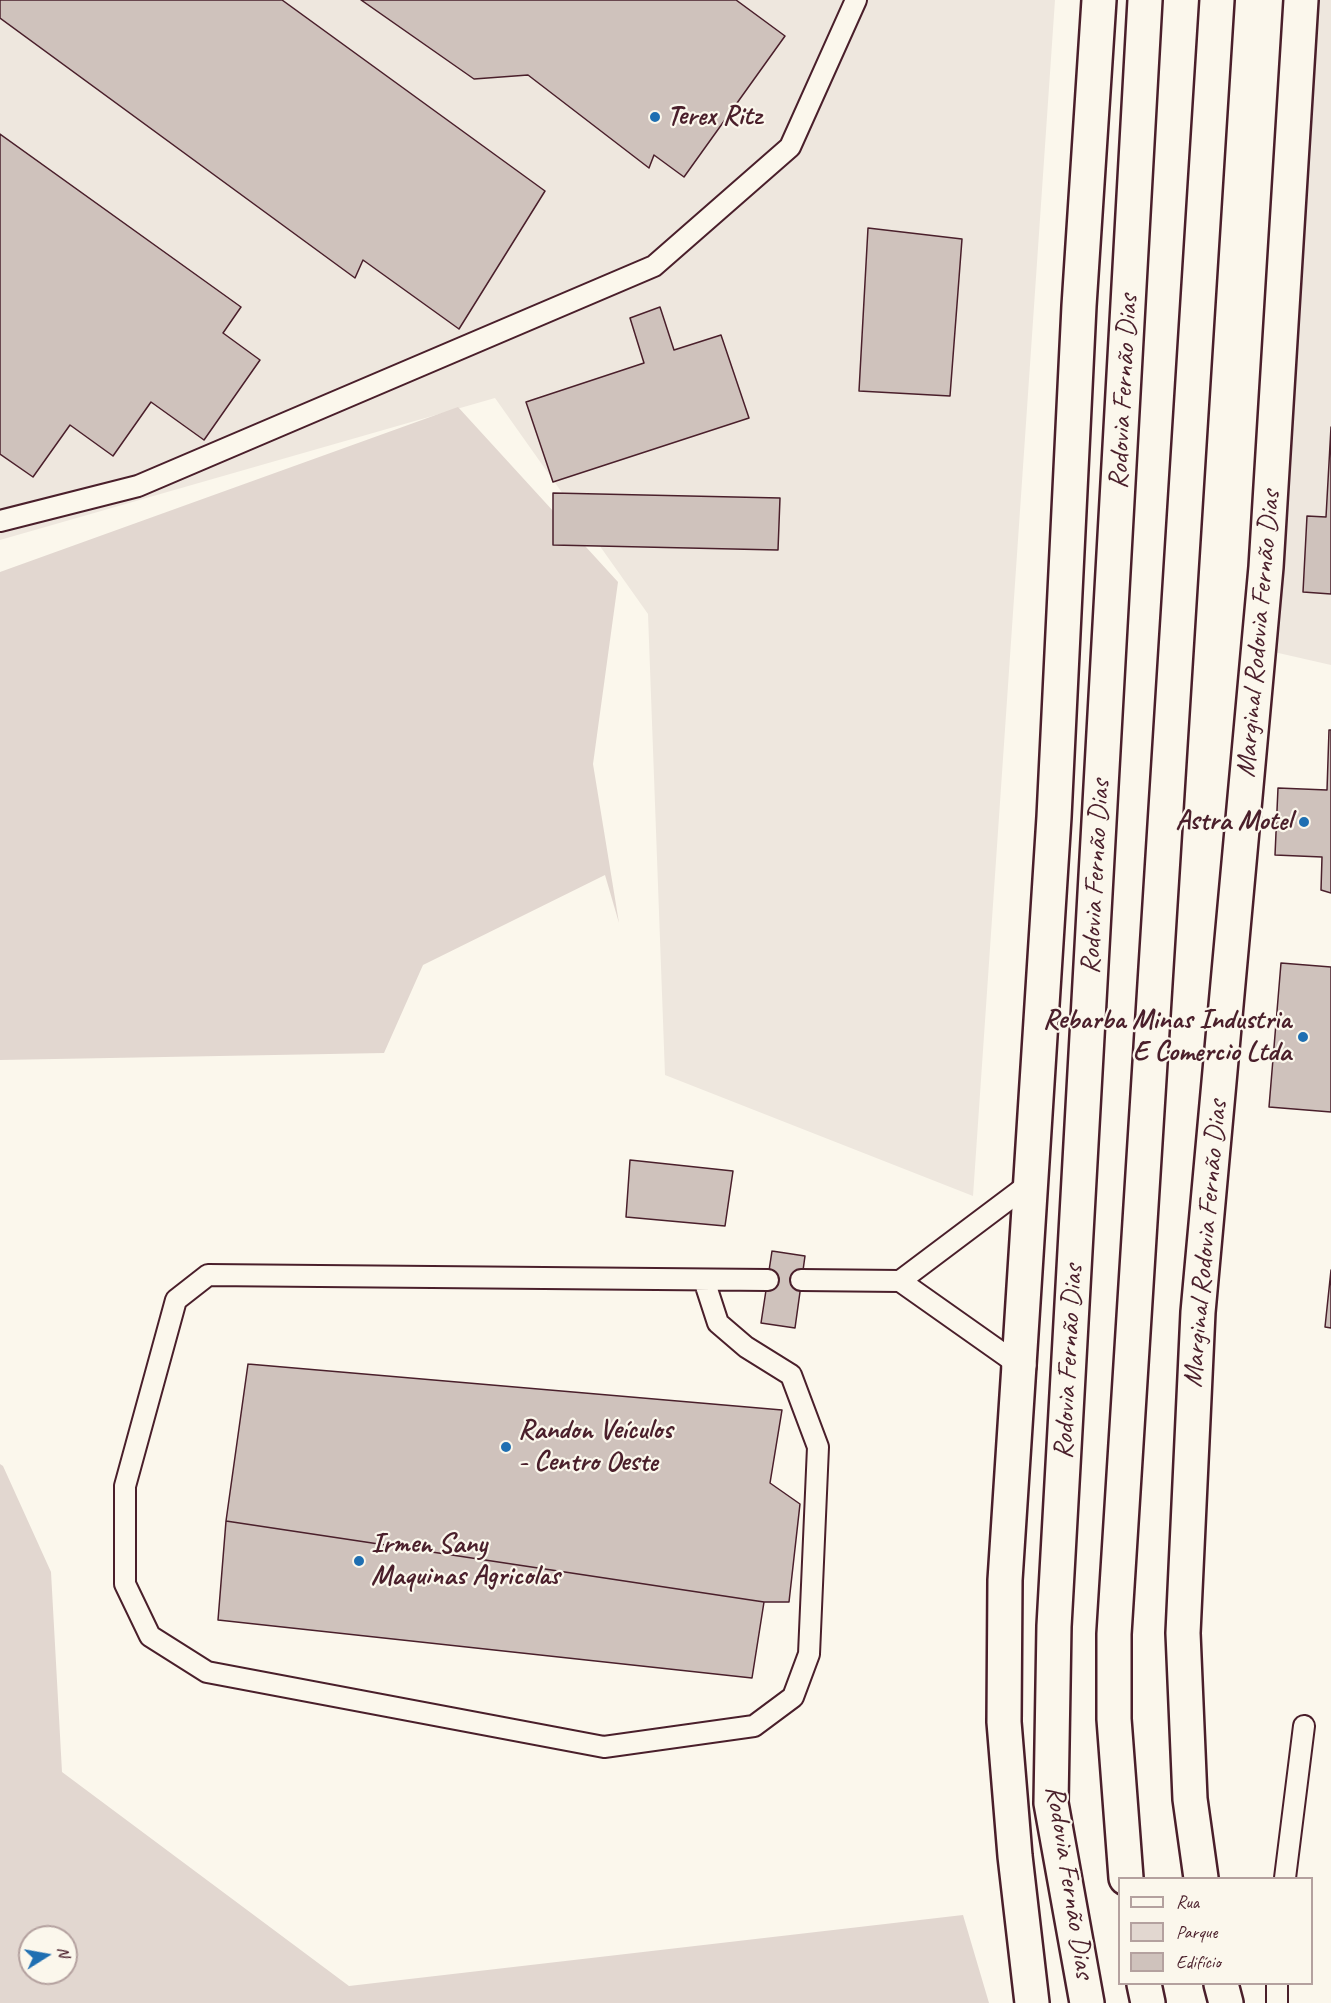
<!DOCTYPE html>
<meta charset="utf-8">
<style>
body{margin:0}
#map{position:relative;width:1331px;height:2003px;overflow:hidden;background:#fbf7ec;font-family:Caveat,sans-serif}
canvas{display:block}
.legend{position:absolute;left:1118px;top:1877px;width:195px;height:108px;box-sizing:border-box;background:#fbf7ec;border:2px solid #b4a19f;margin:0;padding:8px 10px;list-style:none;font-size:18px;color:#4a1f2b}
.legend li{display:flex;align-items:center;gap:12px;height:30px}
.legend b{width:30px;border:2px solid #b4a19f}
.north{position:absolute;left:18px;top:1925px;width:60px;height:60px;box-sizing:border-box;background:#fbf7ec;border:2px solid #b4a19f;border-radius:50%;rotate:79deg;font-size:16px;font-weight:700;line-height:24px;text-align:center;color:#4a1f2b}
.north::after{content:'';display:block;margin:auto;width:21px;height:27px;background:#1f6fb2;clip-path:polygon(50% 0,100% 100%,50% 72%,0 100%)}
</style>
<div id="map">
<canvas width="1331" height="2003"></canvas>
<ul class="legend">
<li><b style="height:8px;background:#fbf7ec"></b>Rua</li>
<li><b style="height:16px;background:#e2d7d0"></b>Parque</li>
<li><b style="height:16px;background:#cfc2bc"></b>Edifício</li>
</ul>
<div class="north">N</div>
</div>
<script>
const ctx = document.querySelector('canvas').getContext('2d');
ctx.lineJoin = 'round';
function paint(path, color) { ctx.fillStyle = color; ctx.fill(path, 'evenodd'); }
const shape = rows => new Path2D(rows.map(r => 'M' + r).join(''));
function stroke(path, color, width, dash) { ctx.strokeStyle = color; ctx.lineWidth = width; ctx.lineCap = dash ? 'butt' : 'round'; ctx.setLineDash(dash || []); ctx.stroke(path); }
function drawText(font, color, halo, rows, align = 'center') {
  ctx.font = font + ' Caveat,sans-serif'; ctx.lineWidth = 4.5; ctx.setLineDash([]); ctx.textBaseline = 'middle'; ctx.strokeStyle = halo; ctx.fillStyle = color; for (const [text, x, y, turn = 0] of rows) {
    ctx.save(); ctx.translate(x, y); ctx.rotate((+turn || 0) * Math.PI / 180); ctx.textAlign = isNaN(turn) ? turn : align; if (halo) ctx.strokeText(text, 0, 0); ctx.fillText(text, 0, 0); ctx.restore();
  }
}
paint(shape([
 [0,0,1055,0,973,1196,665,1075,648,614,495,398,0,540],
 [1315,0,1331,0,1331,665,1274,652]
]), '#eee7de');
paint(shape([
 [458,407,618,582,593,764,619,923,605,875,423,965,384,1053,0,1060,0,572],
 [0,1464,3,1466,51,1572,62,1772,349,1986,963,1915,989,2003,0,2003],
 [30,1937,66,1937,66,1973,30,1973]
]), '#e2d7d0');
const building = shape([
 [0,0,282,0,545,191,459,329,363,260,355,278,0,18,0,0],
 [361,0,736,0,785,36,684,177,654,155,649,168,528,75,474,79,361,0],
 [0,134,241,307,223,333,260,360,204,440,151,402,113,456,70,425,33,477,0,454,0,134],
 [868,228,962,239,950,396,859,391,868,228],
 [660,307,674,350,721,335,749,418,553,482,526,402,644,363,630,318,660,307],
 [1331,427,1331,594,1303,592,1307,516,1326,517,1331,427],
 [553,493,780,498,778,550,553,545,553,493],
 [1329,730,1331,730,1331,893,1321,890,1322,857,1275,855,1278,788,1327,790,1329,730],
 [1281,963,1331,967,1331,1112,1269,1107,1281,963],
 [630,1160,733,1171,725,1226,626,1217,630,1160],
 [772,1251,805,1256,795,1328,761,1323,772,1251],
 [1331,1270,1331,1328,1325,1327,1331,1270],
 [248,1364,782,1410,770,1483,800,1504,789,1602,764,1602,226,1521,248,1364],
 [226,1521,764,1602,752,1678,218,1620,226,1521]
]);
paint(building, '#cfc2bc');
stroke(building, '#4a1f2b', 1.5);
const lane = shape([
 [0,521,138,486,654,266,790,147,856,0],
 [704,1280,718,1323,746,1347,791,1375,818,1447,809,1654,793,1697,754,1726,604,1747,207,1672,150,1636,125,1584,125,1486,176,1300,208,1275,768,1280],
 [801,1280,900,1281,1019,1365],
 [900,1281,1029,1184],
 [1285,1878,1304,1726],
 [1277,2003,1277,1984]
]);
const secondary = shape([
 [1019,1365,1054,817,1079,306,1099,0],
 [1201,1878,1190,1799,1183,1633,1198,1312,1266,567,1301,0],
 [1221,1984,1226,2003]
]);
const highway = shape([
 [1019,1365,1005,1580,1004,1722,1015,1856,1032,2003],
 [1126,1878,1114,1719,1114,1634,1217,0],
 [1144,1984,1148,2003],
 [1087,2003,1051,1803,1054,1626,1145,0]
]);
stroke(lane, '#4a1f2b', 24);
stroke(secondary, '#4a1f2b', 38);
stroke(highway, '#4a1f2b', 38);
stroke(lane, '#fbf7ec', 20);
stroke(secondary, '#fbf7ec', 33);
stroke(highway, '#fbf7ec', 33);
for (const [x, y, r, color] of [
 [655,117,6,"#1f6fb2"],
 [1304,822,6,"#1f6fb2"],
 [1303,1037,6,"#1f6fb2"],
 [506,1447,6,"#1f6fb2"],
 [359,1561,6,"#1f6fb2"]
]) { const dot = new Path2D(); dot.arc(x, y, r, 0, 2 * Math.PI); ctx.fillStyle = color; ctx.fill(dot); stroke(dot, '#fbf7ec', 2); }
drawText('bold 28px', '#4a1f2b', '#fbf7ec', [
 ["Terex Ritz",667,117],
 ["Astra Motel",1292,822,"right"],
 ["Rebarba Minas Industria",1291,1021,"right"],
 ["E Comercio Ltda",1291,1053,"right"],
 ["Randon Veículos",518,1431],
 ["- Centro Oeste",518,1463],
 ["Irmen Sany",371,1545],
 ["Maquinas Agricolas",371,1577]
], 'left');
drawText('28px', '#4a1f2b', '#fbf7ec', [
 ["Rodovia Fernão Dias",1124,392,-87],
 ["Marginal Rodovia Fernão Dias",1259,634,-85],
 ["Rodovia Fernão Dias",1096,877,-87],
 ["Marginal Rodovia Fernão Dias",1206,1244,-85],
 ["Rodovia Fernão Dias",1069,1362,-87],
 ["Rodovia Fernão Dias",1069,1882,81]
]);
</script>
